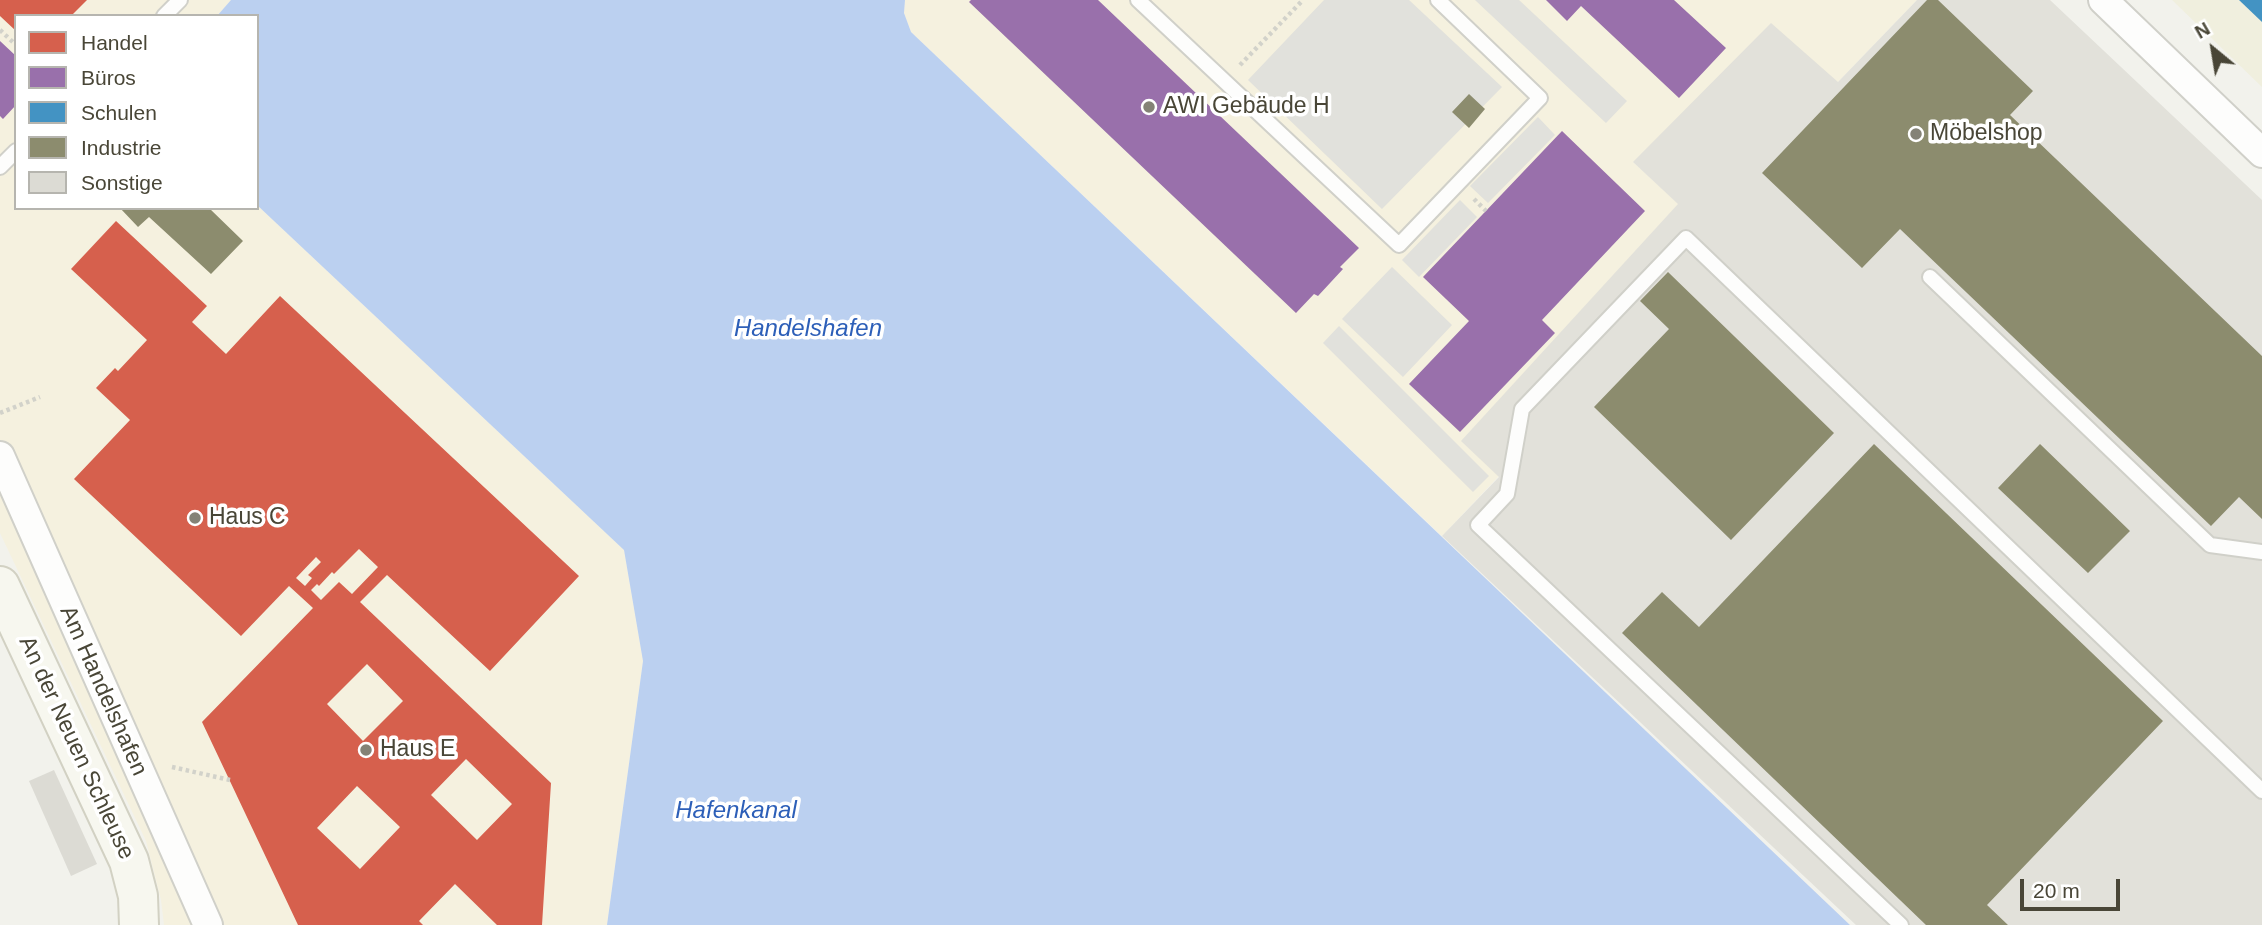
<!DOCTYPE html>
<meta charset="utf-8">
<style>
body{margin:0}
#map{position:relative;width:2262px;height:925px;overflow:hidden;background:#f2f2ec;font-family:Helvetica,sans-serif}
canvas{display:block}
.legend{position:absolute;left:14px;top:14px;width:245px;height:196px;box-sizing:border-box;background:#fff;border:2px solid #b6b5af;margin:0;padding:9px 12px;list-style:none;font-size:21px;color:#494637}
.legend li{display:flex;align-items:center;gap:14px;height:35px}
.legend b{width:35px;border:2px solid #b6b5af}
.north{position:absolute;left:2178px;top:14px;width:70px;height:70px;-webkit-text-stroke:5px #fff;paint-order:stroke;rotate:330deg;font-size:19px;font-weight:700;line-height:28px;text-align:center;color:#494637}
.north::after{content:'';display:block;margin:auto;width:24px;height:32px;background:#494637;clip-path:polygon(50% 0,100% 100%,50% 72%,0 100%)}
.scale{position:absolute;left:2020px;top:879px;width:100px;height:32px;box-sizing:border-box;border:4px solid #494637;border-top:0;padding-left:9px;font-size:21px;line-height:24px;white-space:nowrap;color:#494637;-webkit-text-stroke:5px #fff;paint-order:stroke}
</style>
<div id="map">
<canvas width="2262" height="925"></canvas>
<ul class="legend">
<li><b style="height:19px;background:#d6604d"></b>Handel</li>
<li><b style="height:19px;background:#9970ab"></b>Büros</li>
<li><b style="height:19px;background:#4393c3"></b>Schulen</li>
<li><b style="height:19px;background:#8c8c6e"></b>Industrie</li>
<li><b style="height:19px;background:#dcdbd4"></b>Sonstige</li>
</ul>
<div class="north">N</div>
<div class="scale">20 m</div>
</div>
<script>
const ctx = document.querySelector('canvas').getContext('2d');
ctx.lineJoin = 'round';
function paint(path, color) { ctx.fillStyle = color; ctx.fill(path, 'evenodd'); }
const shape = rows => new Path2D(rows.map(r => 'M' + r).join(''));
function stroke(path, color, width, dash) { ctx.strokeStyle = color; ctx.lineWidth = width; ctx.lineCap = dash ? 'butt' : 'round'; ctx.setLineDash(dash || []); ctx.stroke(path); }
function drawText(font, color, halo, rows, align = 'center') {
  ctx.font = font + ' Helvetica,sans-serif'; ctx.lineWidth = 7; ctx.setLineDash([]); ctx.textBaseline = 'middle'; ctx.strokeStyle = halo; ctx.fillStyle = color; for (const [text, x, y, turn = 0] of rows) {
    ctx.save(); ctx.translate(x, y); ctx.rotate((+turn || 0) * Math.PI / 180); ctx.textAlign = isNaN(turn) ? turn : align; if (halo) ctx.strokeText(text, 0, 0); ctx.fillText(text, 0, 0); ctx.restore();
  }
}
paint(shape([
 [0,0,231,0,217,16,16,16,16,208,257,208,257,205,624,550,643,661,607,925,164,925,161,900,146,841,0,533],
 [905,0,1917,0,1838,82,1633,162,1679,204,1462,441,1499,476,1442,536,911,32,904,13]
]), '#f5f1df');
paint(shape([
 [1917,0,2050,0,2262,200,2262,925,1856,925,1442,536,1499,477,1461,441,1678,204,1633,162,1771,23,1838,82]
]), '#e2e1da');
paint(shape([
 [2172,0,2262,0,2262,87]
]), '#f0efde');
paint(shape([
 [1324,0,1409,0,1502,87,1382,209,1248,80],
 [1475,0,1519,0,1627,101,1606,123],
 [1538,117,1555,135,1488,203,1470,186],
 [1460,200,1477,217,1419,277,1402,260],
 [1392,267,1452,325,1403,377,1342,319],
 [1339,326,1489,476,1473,492,1323,343]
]), '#e1e1dc');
paint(shape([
 [231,0,905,0,904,13,911,32,1850,925,607,925,643,661,624,550,257,205,257,16,217,16]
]), '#bbd0f0');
paint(shape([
 [0,0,87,0,71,16,16,16,16,31,0,16],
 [116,221,207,306,192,322,226,354,280,296,579,576,490,671,387,575,360,602,551,783,542,925,497,925,455,884,419,921,423,925,298,925,202,722,313,608,289,586,241,636,74,479,130,420,96,388,115,368,118,371,147,340,71,269],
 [359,549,378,567,352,594,339,582,321,600,311,590,317,584,319,586,332,572,334,574],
 [316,557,321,562,308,575,312,578,305,586,296,578],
 [367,664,403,701,363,741,327,704],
 [466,759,512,804,477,840,431,795],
 [357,786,400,827,360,869,317,828]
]), '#d6604d');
paint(shape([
 [971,0,1098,0,1359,248,1340,267,1343,269,1318,296,1314,294,1296,313,969,2],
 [1546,0,1674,0,1726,48,1679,98,1581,6,1567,21],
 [0,41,16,56,16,105,3,119,0,116],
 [1562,131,1645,211,1542,320,1555,333,1460,432,1409,384,1469,321,1423,277]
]), '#9970ab');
paint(shape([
 [2239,0,2262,0,2262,22]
]), '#4393c3');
paint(shape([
 [1927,0,1938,0,2033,91,2010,115,2262,356,2262,519,2239,497,2211,526,1900,229,1862,268,1762,173],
 [1469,94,1485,109,1469,128,1452,112],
 [120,208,209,208,243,241,211,274,149,217,138,227],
 [1668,272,1834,433,1731,540,1594,407,1669,329,1640,301],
 [1874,444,2163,721,1987,905,2008,925,1926,925,1622,633,1662,592,1699,627],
 [2040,444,2130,531,2088,573,1998,488]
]), '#8c8c6e');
paint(shape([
 [54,770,97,864,71,876,29,781]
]), '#dcdbd4');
const lane = shape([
 [1138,0,1399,245,1540,98,1438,0],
 [164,16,180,0],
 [0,167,16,151],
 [1930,277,2210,545,2262,552],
 [1901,925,1478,525,1507,494,1522,409,1686,238,2262,791]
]);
const street = shape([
 [2103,0,2262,153],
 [0,456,208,925]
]);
const secondary = shape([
 [0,586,129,861,138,896,139,925]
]);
stroke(lane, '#d0d0c9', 18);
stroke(street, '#d0d0c9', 32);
stroke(secondary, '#d2d1c3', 42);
stroke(shape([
 [0,30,16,45],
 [1240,65,1303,0],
 [1474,199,1486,211],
 [0,413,40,397],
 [172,767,230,780]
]), '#d2d2ca', 4.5, [3.5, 3.5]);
stroke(lane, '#fdfdfc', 14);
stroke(street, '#fdfdfc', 28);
stroke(secondary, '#f7f7ef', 38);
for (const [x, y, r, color] of [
 [1149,107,7,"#848276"],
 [1916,134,7,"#848276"],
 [195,518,7,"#848276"],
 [366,750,7,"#848276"]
]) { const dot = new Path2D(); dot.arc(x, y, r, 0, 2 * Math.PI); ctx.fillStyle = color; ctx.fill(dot); stroke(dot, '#fff', 2.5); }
drawText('23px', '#494637', '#fff', [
 ["AWI Gebäude H",1163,107],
 ["Möbelshop",1930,134],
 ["Haus C",209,518],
 ["Haus E",380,750]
], 'left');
drawText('23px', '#494637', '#fff', [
 ["Am Handelshafen",103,691,66],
 ["An der Neuen Schleuse",76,748,65]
]);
drawText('italic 24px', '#2d5fb8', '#fff', [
 ["Handelshafen",808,329],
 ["Hafenkanal",736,811]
]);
</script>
